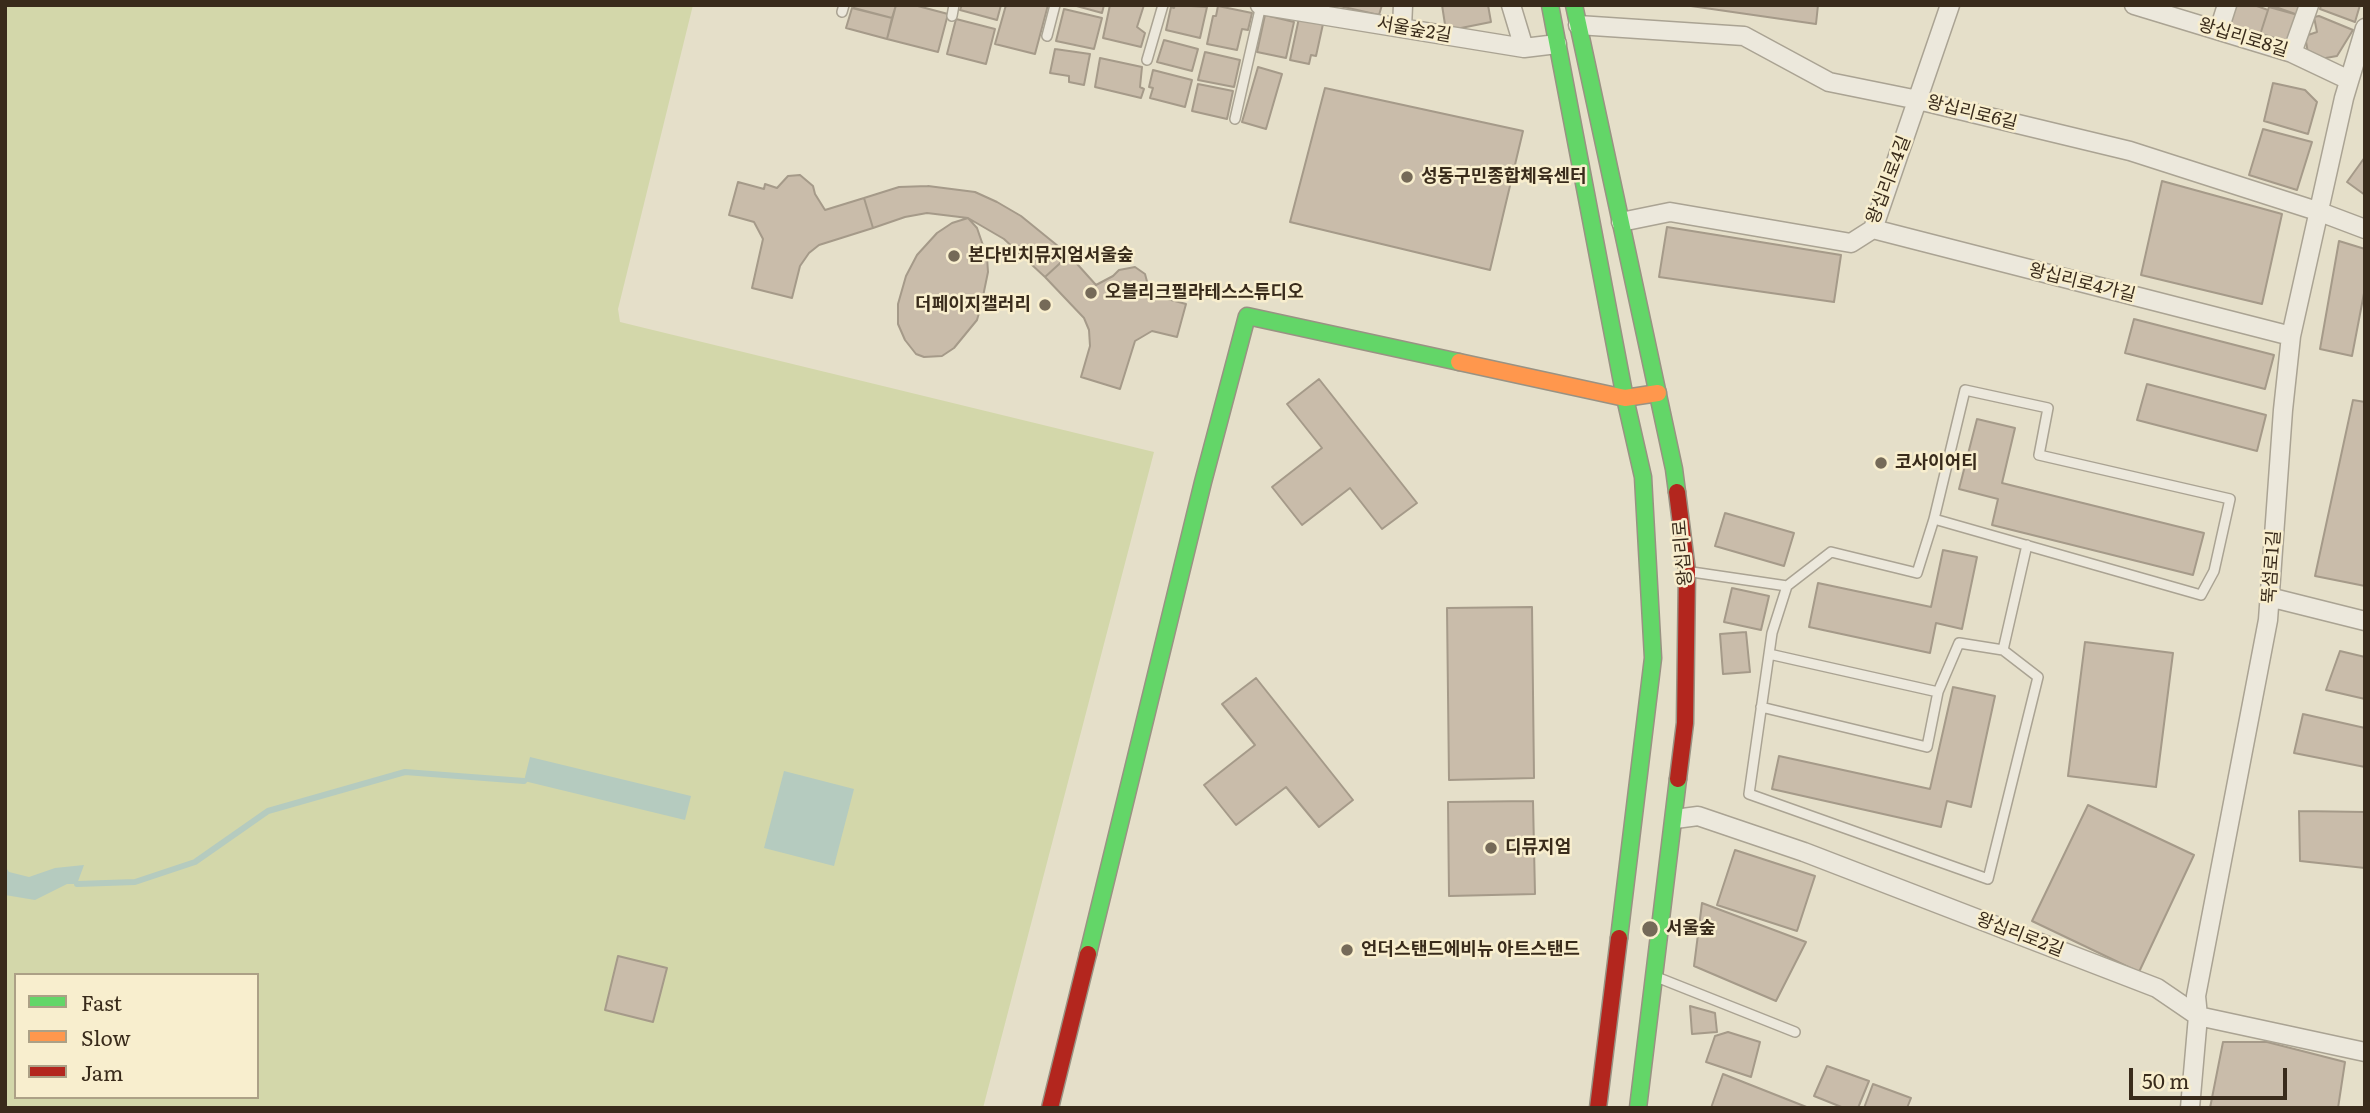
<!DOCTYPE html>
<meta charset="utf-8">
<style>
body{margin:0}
#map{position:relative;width:2370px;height:1113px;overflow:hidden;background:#e5dfc9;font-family:Literata,serif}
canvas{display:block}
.frame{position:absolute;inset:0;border:7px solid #392b1b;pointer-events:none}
.legend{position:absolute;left:14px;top:973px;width:245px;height:126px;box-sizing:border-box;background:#f8eece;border:2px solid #aca086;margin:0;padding:9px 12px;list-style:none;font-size:21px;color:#392b1b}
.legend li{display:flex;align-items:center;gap:14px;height:35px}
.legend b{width:35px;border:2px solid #aca086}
.scale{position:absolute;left:2129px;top:1068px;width:158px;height:32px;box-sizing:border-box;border:4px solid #392b1b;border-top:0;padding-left:9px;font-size:21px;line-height:24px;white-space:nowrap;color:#392b1b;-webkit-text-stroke:5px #f8eece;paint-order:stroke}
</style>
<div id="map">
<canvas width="2370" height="1113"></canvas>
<div class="frame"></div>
<ul class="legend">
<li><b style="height:9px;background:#63d668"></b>Fast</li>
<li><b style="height:9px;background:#ff974d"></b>Slow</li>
<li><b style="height:9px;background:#b3261e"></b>Jam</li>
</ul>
<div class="scale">50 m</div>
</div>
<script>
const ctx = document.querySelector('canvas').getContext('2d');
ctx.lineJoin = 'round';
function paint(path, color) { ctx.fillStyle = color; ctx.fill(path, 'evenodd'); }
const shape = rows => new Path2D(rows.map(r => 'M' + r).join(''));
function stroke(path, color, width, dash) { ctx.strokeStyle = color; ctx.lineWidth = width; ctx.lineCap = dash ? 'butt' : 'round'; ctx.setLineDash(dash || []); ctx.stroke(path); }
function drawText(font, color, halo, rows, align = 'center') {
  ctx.font = font + ' Literata,"Noto Sans KR",serif'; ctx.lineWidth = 5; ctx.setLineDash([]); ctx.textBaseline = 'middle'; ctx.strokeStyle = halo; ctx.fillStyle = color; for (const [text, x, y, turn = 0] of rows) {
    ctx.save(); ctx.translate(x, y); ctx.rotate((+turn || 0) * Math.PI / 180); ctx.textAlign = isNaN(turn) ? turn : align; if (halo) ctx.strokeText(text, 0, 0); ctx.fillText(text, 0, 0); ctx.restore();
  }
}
paint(shape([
 [5,5,693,5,618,309,620,322,1154,452,983,1108,5,1108],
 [16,975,257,975,257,1097,16,1097]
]), '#d3d7aa');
paint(shape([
 [530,757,691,796,685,820,524,781],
 [784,771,854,789,834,866,764,848],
 [84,865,77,884,67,884,35,900,5,895,5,866,9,872,29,877,55,868]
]), '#b5cbbf');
stroke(shape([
 [77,884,135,882,195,862,268,811,405,772,524,781]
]), '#b5cbbf', 6);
const building = shape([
 [854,5,896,5,892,18,854,8,854,5],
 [896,5,914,5,948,14,938,52,887,39,896,5],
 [962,5,1001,5,997,20,960,10,962,5],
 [1006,5,1048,5,1035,54,995,44,1006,5],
 [1073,5,1104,5,1102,13,1073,5],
 [1110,5,1144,5,1137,27,1145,33,1141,47,1103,38,1110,5],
 [1175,5,1207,7,1200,38,1166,30,1171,7,1174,8,1175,5],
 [1335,5,1382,5,1379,15,1335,5],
 [1442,5,1488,5,1491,22,1446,31,1442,5],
 [1684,5,1818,5,1816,24,1684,5],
 [2235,5,2254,5,2268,10,2260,35,2229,26,2235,5],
 [2270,5,2302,5,2298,15,2270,5],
 [2321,5,2360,5,2355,22,2320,9,2321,5],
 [1218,6,1252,13,1248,30,1242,29,1237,50,1207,44,1213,16,1216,16,1218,6],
 [2269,7,2298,15,2289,45,2260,35,2269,7],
 [852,8,892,18,887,39,846,28,852,8],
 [1064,9,1102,18,1094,49,1056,41,1064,9],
 [1265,15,1294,22,1286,58,1257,52,1265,15],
 [2319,16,2353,30,2337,56,2320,59,2308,53,2305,36,2317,32,2314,17,2319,16],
 [1299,18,1323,24,1316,56,1311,55,1309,64,1290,60,1299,18],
 [956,19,995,29,986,64,947,54,956,19],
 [1164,40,1198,49,1192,71,1157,62,1164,40],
 [1055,49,1090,54,1084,85,1069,82,1069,76,1050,73,1055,49],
 [1205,52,1240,60,1234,87,1198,80,1205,52],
 [1100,58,1142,67,1140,87,1144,89,1141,98,1095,87,1100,58],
 [1258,67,1282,74,1266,129,1242,122,1258,67],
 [1153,70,1192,80,1185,107,1150,98,1153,88,1149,87,1153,70],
 [2273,83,2305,90,2317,102,2308,134,2264,121,2273,83],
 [1198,84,1233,91,1227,119,1192,111,1198,84],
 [1325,88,1523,131,1490,270,1290,222,1325,88],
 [2263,129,2312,142,2297,190,2249,175,2263,129],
 [2365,157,2365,195,2347,182,2365,157],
 [800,175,813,186,815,194,825,210,864,198,873,228,819,245,809,253,800,266,792,298,752,288,763,239,754,222,729,215,738,182,764,189,765,184,777,188,788,176,800,175],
 [2162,181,2282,214,2262,304,2141,275,2162,181],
 [928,186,975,192,997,202,1021,216,1069,255,1045,277,1004,239,968,218,927,213,905,217,873,228,864,198,899,187,928,186],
 [968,218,977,228,987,257,988,272,981,306,977,320,954,348,942,356,924,357,916,354,905,340,898,324,898,304,906,276,917,255,937,233,952,223,968,218],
 [1667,227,1841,255,1834,302,1659,277,1667,227],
 [2339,241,2365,249,2365,288,2352,356,2320,349,2339,241],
 [1069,255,1096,285,1113,276,1119,270,1135,267,1145,274,1149,289,1161,292,1160,297,1186,304,1177,337,1152,331,1135,341,1120,389,1081,377,1090,346,1089,330,1084,318,1045,277,1069,255],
 [2134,319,2274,355,2265,389,2125,353,2134,319],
 [1319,379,1417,503,1382,529,1350,488,1302,525,1272,487,1322,448,1287,404,1319,379],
 [2147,384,2266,415,2257,451,2137,420,2147,384],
 [2353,400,2365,402,2365,586,2315,576,2353,400],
 [1977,419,2015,428,2002,483,2204,533,2193,575,1992,525,1998,499,1959,489,1977,419],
 [1725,513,1794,533,1784,566,1715,546,1725,513],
 [1943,550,1977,557,1962,629,1936,623,1930,653,1809,627,1818,583,1931,607,1943,550],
 [1732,588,1769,596,1761,630,1724,622,1732,588],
 [1532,607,1534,778,1449,780,1447,608,1532,607],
 [1746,632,1750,672,1723,674,1720,634,1746,632],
 [2085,642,2173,653,2156,787,2068,776,2085,642],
 [2340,651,2365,657,2365,699,2326,690,2340,651],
 [1256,678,1353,800,1319,827,1286,787,1236,825,1204,785,1255,745,1222,704,1256,678],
 [1953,687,1995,696,1971,807,1947,801,1941,827,1772,789,1779,756,1930,789,1953,687],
 [2303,714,2365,728,2365,767,2294,753,2303,714],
 [1533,801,1535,894,1449,896,1448,802,1533,801],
 [2088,805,2194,855,2139,972,2032,921,2088,805],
 [2299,811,2365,812,2365,868,2300,861,2299,811],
 [1735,850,1815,876,1797,931,1717,905,1735,850],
 [1702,903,1806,942,1776,1001,1694,966,1702,903],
 [618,956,667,968,653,1022,605,1010,618,956],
 [1690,1006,1715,1013,1717,1032,1692,1034,1690,1006],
 [1728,1032,1760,1042,1751,1077,1706,1062,1715,1036,1728,1032],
 [2223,1042,2267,1042,2345,1062,2338,1108,2210,1108,2223,1042],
 [1827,1066,1869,1081,1858,1108,1844,1108,1814,1096,1827,1066],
 [1723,1074,1809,1108,1711,1108,1723,1074],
 [1873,1084,1911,1098,1907,1108,1864,1108,1873,1084]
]);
paint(building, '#c9bcaa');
stroke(building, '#a59a89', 2);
const lane = shape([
 [842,12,844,5],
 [952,16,954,5],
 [1047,36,1055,5],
 [1147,60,1163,5],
 [1235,119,1261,5],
 [1934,519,1965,390,2048,408,2039,455,2230,499,2214,571,2201,595,1934,519,1917,573,1831,552,1787,586,1772,633,1749,794,1988,879,2038,677,2003,650],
 [1692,572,1787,586],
 [1769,654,1938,692,1959,643,2003,650,2027,545],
 [1761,707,1927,747,1938,692],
 [1659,978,1795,1032]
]);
const street = shape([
 [1260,5,1524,48,1557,44],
 [1511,5,1524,48],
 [2134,5,2292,53,2349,80],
 [1578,25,1744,36,1829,82,1918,100,2130,151,2320,212,2365,229],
 [1402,28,1403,5],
 [2219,30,2227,5],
 [2292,53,2309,5],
 [1621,222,1670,212,1851,243,1873,229,1950,5],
 [1873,229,2291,336],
 [2269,597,2365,621],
 [1675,819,1698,816,1804,852,2157,988,2198,1016,2365,1052],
 [2190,1108,2198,1016,2196,996,2268,620,2283,410,2291,336,2344,98,2365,28]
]);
const fast = shape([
 [1550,5,1625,398,1643,477,1653,658,1619,938],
 [1574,5,1674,469,1677,492],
 [1088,954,1203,482,1247,316,1459,362],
 [1638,1108,1678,779]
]);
const slow = shape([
 [1459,362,1625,398,1658,393]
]);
const jam = shape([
 [1677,492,1687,571,1685,723,1678,779],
 [1050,1108,1088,954],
 [1598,1108,1619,938]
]);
stroke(lane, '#aaa393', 12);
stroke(street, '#aaa393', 21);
stroke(fast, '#999283', 19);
stroke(slow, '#999283', 19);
stroke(jam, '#999283', 19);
stroke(lane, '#ece8dc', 9);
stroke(street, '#ece8dc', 18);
stroke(fast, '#63d668', 16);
stroke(slow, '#ff974d', 16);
stroke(jam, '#b3261e', 16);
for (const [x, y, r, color] of [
 [1407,177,7,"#756a58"],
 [954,256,7,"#756a58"],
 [1091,293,7,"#756a58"],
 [1045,305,7,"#756a58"],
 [1881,463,7,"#756a58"],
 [1491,848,7,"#756a58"],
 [1650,929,9,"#756a58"],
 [1347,950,7,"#756a58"]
]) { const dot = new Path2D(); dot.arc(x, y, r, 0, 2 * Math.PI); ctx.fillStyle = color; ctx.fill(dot); stroke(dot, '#f8eece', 2.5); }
drawText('18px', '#392b1b', '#f8eece', [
 ["서울숲2길",1414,30,10],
 ["왕십리로8길",2243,38,17],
 ["왕십리로6길",1972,113,14],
 ["왕십리로4길",1889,180,-69],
 ["왕십리로4가길",2082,283,14],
 ["왕십리로",1683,553,-95],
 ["뚝섬로1길",2272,567,-86],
 ["왕십리로2길",2020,935,21]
]);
drawText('bold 18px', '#392b1b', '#f8eece', [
 ["성동구민종합체육센터",1421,177],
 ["본다빈치뮤지엄서울숲",968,256],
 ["오블리크필라테스스튜디오",1105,293],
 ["더페이지갤러리",1031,305,"right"],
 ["코사이어티",1895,463],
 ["디뮤지엄",1505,848],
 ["서울숲",1666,929],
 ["언더스탠드에비뉴 아트스탠드",1361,950]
], 'left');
</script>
